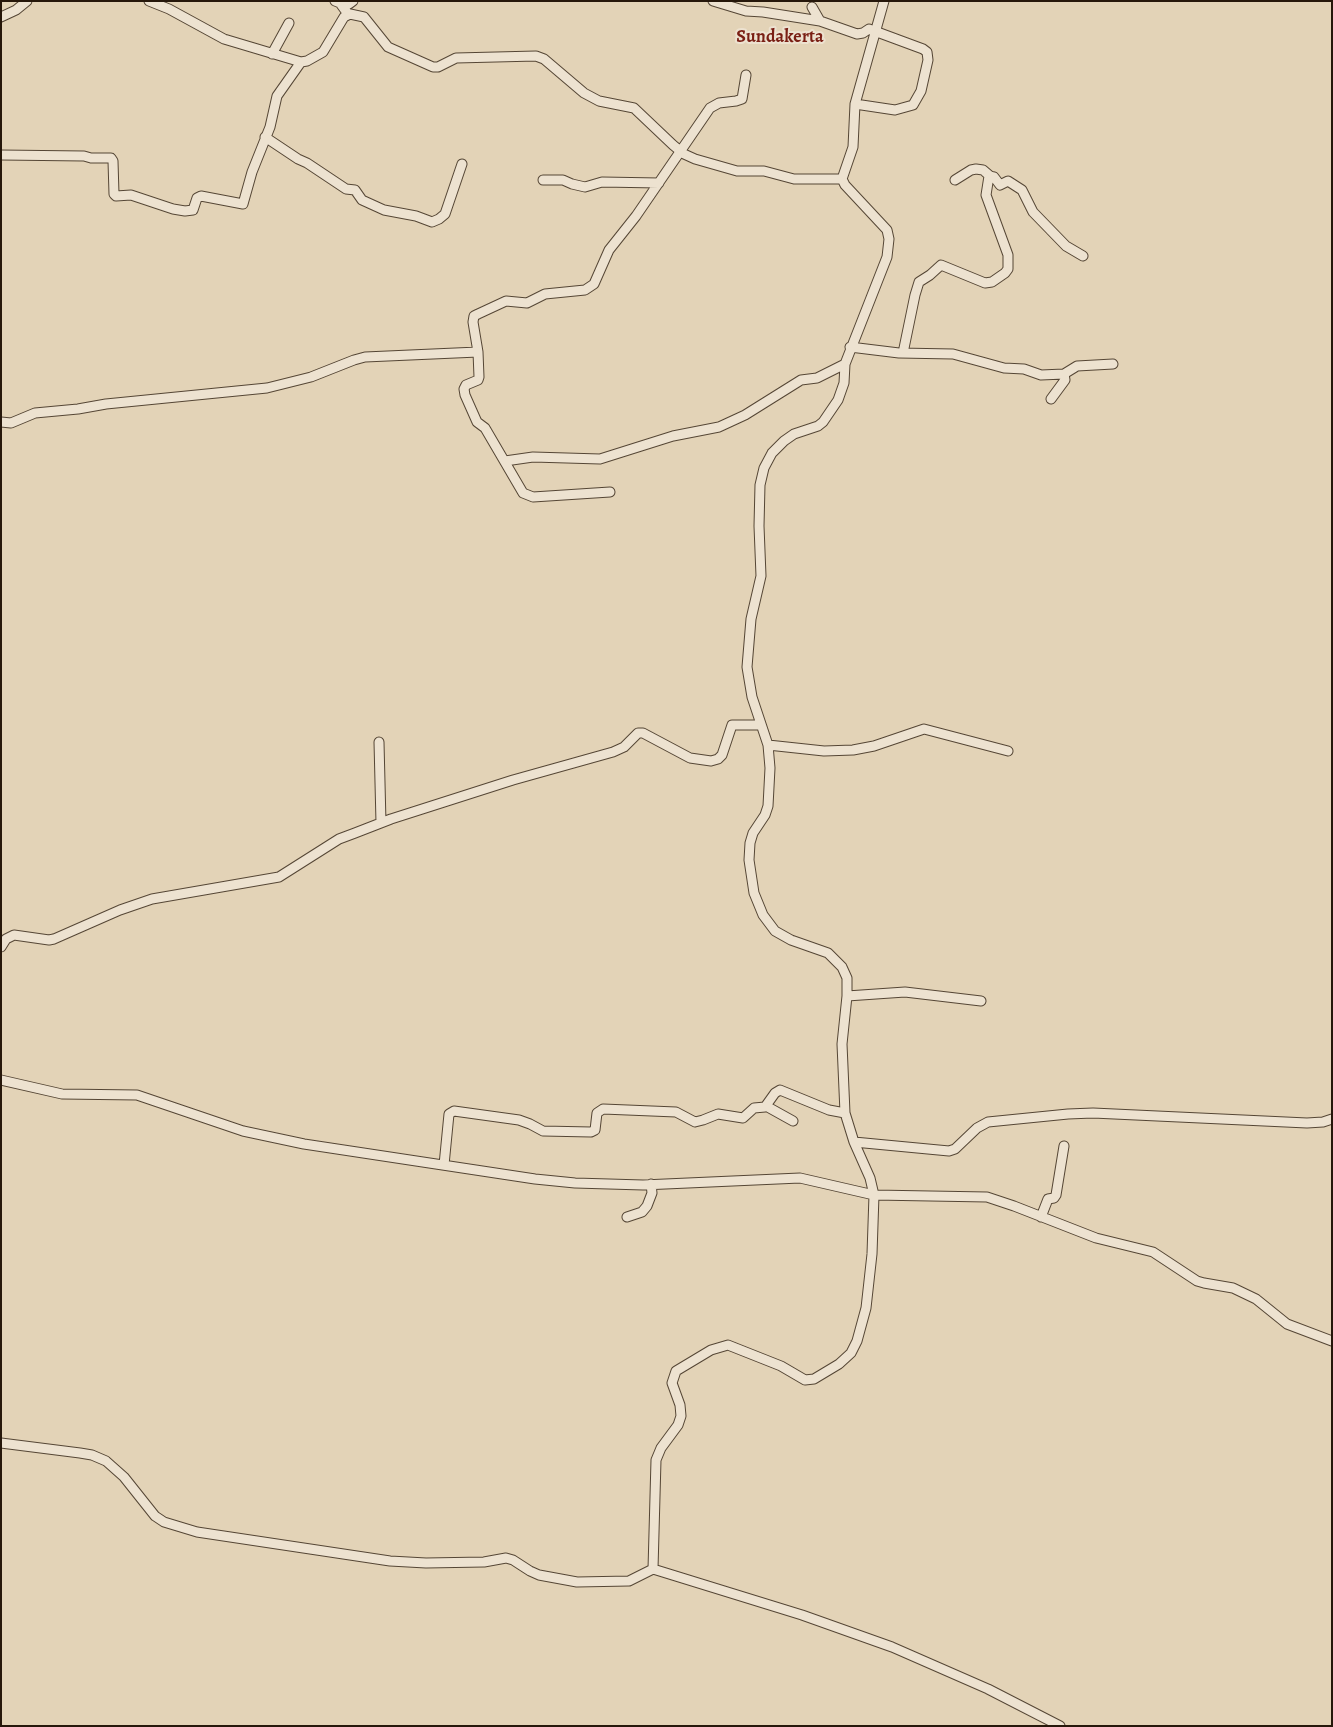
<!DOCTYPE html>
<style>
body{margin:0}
#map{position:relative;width:1333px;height:1727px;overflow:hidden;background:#e3d3b7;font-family:Alegreya,serif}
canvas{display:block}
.frame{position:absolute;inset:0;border:2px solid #26170a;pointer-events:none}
</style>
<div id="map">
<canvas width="1333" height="1727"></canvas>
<div class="frame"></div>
</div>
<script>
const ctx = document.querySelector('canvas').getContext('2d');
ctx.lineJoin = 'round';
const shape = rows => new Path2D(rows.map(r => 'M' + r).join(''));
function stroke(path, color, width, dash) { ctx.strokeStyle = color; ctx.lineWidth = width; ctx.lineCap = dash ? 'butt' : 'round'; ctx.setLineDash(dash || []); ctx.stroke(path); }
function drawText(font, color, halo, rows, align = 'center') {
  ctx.font = font + ' Alegreya,serif'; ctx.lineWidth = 4; ctx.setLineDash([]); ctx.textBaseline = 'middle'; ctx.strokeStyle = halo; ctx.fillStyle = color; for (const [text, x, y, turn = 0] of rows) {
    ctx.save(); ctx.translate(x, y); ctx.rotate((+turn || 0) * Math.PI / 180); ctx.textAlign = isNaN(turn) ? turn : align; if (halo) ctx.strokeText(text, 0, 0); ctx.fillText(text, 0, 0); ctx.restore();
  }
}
const street = shape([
 [149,1,169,9,224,39,301,62,307,61,323,52,344,17,350,14,364,17,388,47,433,67,438,67,456,58,536,56,544,59,584,93,599,101,634,108,673,145,684,154,695,159,737,171,764,171,794,179,842,179],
 [335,1,340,3,348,14],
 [713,1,746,11,763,12,820,21],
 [884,1,855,104,853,147,842,179,845,185,887,230,889,239,887,257,845,364,844,383,838,400,823,422,818,426,794,434,784,441,772,453,764,468,760,485,759,526,761,576,751,619,747,667,752,697,768,745,770,768,768,806,765,815,753,833,750,843,749,860,754,893,763,915,775,931,791,940,828,953,842,967,847,978,847,996,842,1044,845,1113,854,1142,870,1178,874,1195,872,1254,866,1308,857,1341,851,1353,839,1364,814,1379,805,1380,781,1366,728,1345,711,1350,676,1371,672,1383,680,1405,681,1416,678,1425,661,1448,656,1460,653,1569,802,1615,892,1647,988,1689,1060,1726],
 [342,5,349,4,353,1],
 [812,7,820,21,857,34,863,33,869,29,923,49,927,52,928,60,921,91,913,105,895,110,855,104],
 [1,17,16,10,27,1],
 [272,54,289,23],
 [265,137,298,159,307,163,346,189,355,190,362,200,384,210,416,216,432,222,439,219,445,214,462,164],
 [1,155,84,156,91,158,111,158,113,161,114,194,116,196,131,195,173,209,185,211,193,210,197,198,201,196,243,204,252,172,270,127,277,96,301,62],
 [543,180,563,180,572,184,585,187,602,182,659,183],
 [955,180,971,170,976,169,983,170,990,176],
 [850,347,899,353,953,354,1004,368,1024,369,1041,375,1064,374,1065,380,1051,399],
 [478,352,479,377,478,380,466,385,464,389,465,395,477,422,485,428,523,493,533,497,610,492],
 [903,353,915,295,919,282,930,275,941,265,985,283,992,282,1005,273,1008,269,1008,255,986,195,989,176,994,177,1000,185,1008,181,1022,190,1033,212,1066,246,1083,256],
 [1064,374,1077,366,1113,364],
 [1,422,11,423,35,413,78,409,106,404,267,388,311,377,354,360,365,357,478,352,473,322,474,316,478,314,506,301,527,303,545,294,585,290,594,284,609,250,636,216,710,108,719,103,736,101,742,99,746,75],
 [505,461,533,457,600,459,673,436,719,427,745,415,801,380,817,378,845,364],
 [379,742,381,823],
 [768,745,824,751,853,750,874,746,924,729,1008,751],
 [1,947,6,939,14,935,49,940,54,939,120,910,152,899,279,877,339,839,355,833,391,819,513,780,613,752,624,747,638,733,643,733,690,758,711,761,718,759,722,755,732,725,761,725],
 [847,996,905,992,981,1001],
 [1,1080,62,1094,137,1095,243,1131,304,1144,535,1179,575,1183,643,1185,800,1178,874,1195,987,1197,1014,1206,1096,1238,1153,1252,1197,1281,1204,1283,1233,1288,1256,1299,1287,1324,1332,1341],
 [766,1106,793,1121],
 [854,1142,949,1151,955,1149,977,1128,988,1122,1068,1114,1093,1113,1307,1123,1323,1122,1332,1119],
 [444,1165,449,1114,454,1111,519,1120,530,1124,543,1131,591,1132,595,1130,597,1113,603,1109,676,1112,695,1122,703,1120,718,1114,743,1118,754,1108,765,1107,775,1093,780,1090,829,1110,845,1113],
 [627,1217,642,1212,647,1206,652,1193,651,1184],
 [1041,1217,1048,1199,1054,1198,1056,1195,1064,1146],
 [1,1443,80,1453,92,1455,106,1461,124,1477,155,1516,164,1522,197,1532,390,1561,426,1563,484,1562,506,1558,513,1560,530,1571,539,1575,577,1582,629,1581,653,1569]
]);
stroke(street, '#554635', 11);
stroke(street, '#ede2d0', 9);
drawText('bold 18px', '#7a1f14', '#ede2d0', [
 ["Sundakerta",780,38]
]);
</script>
